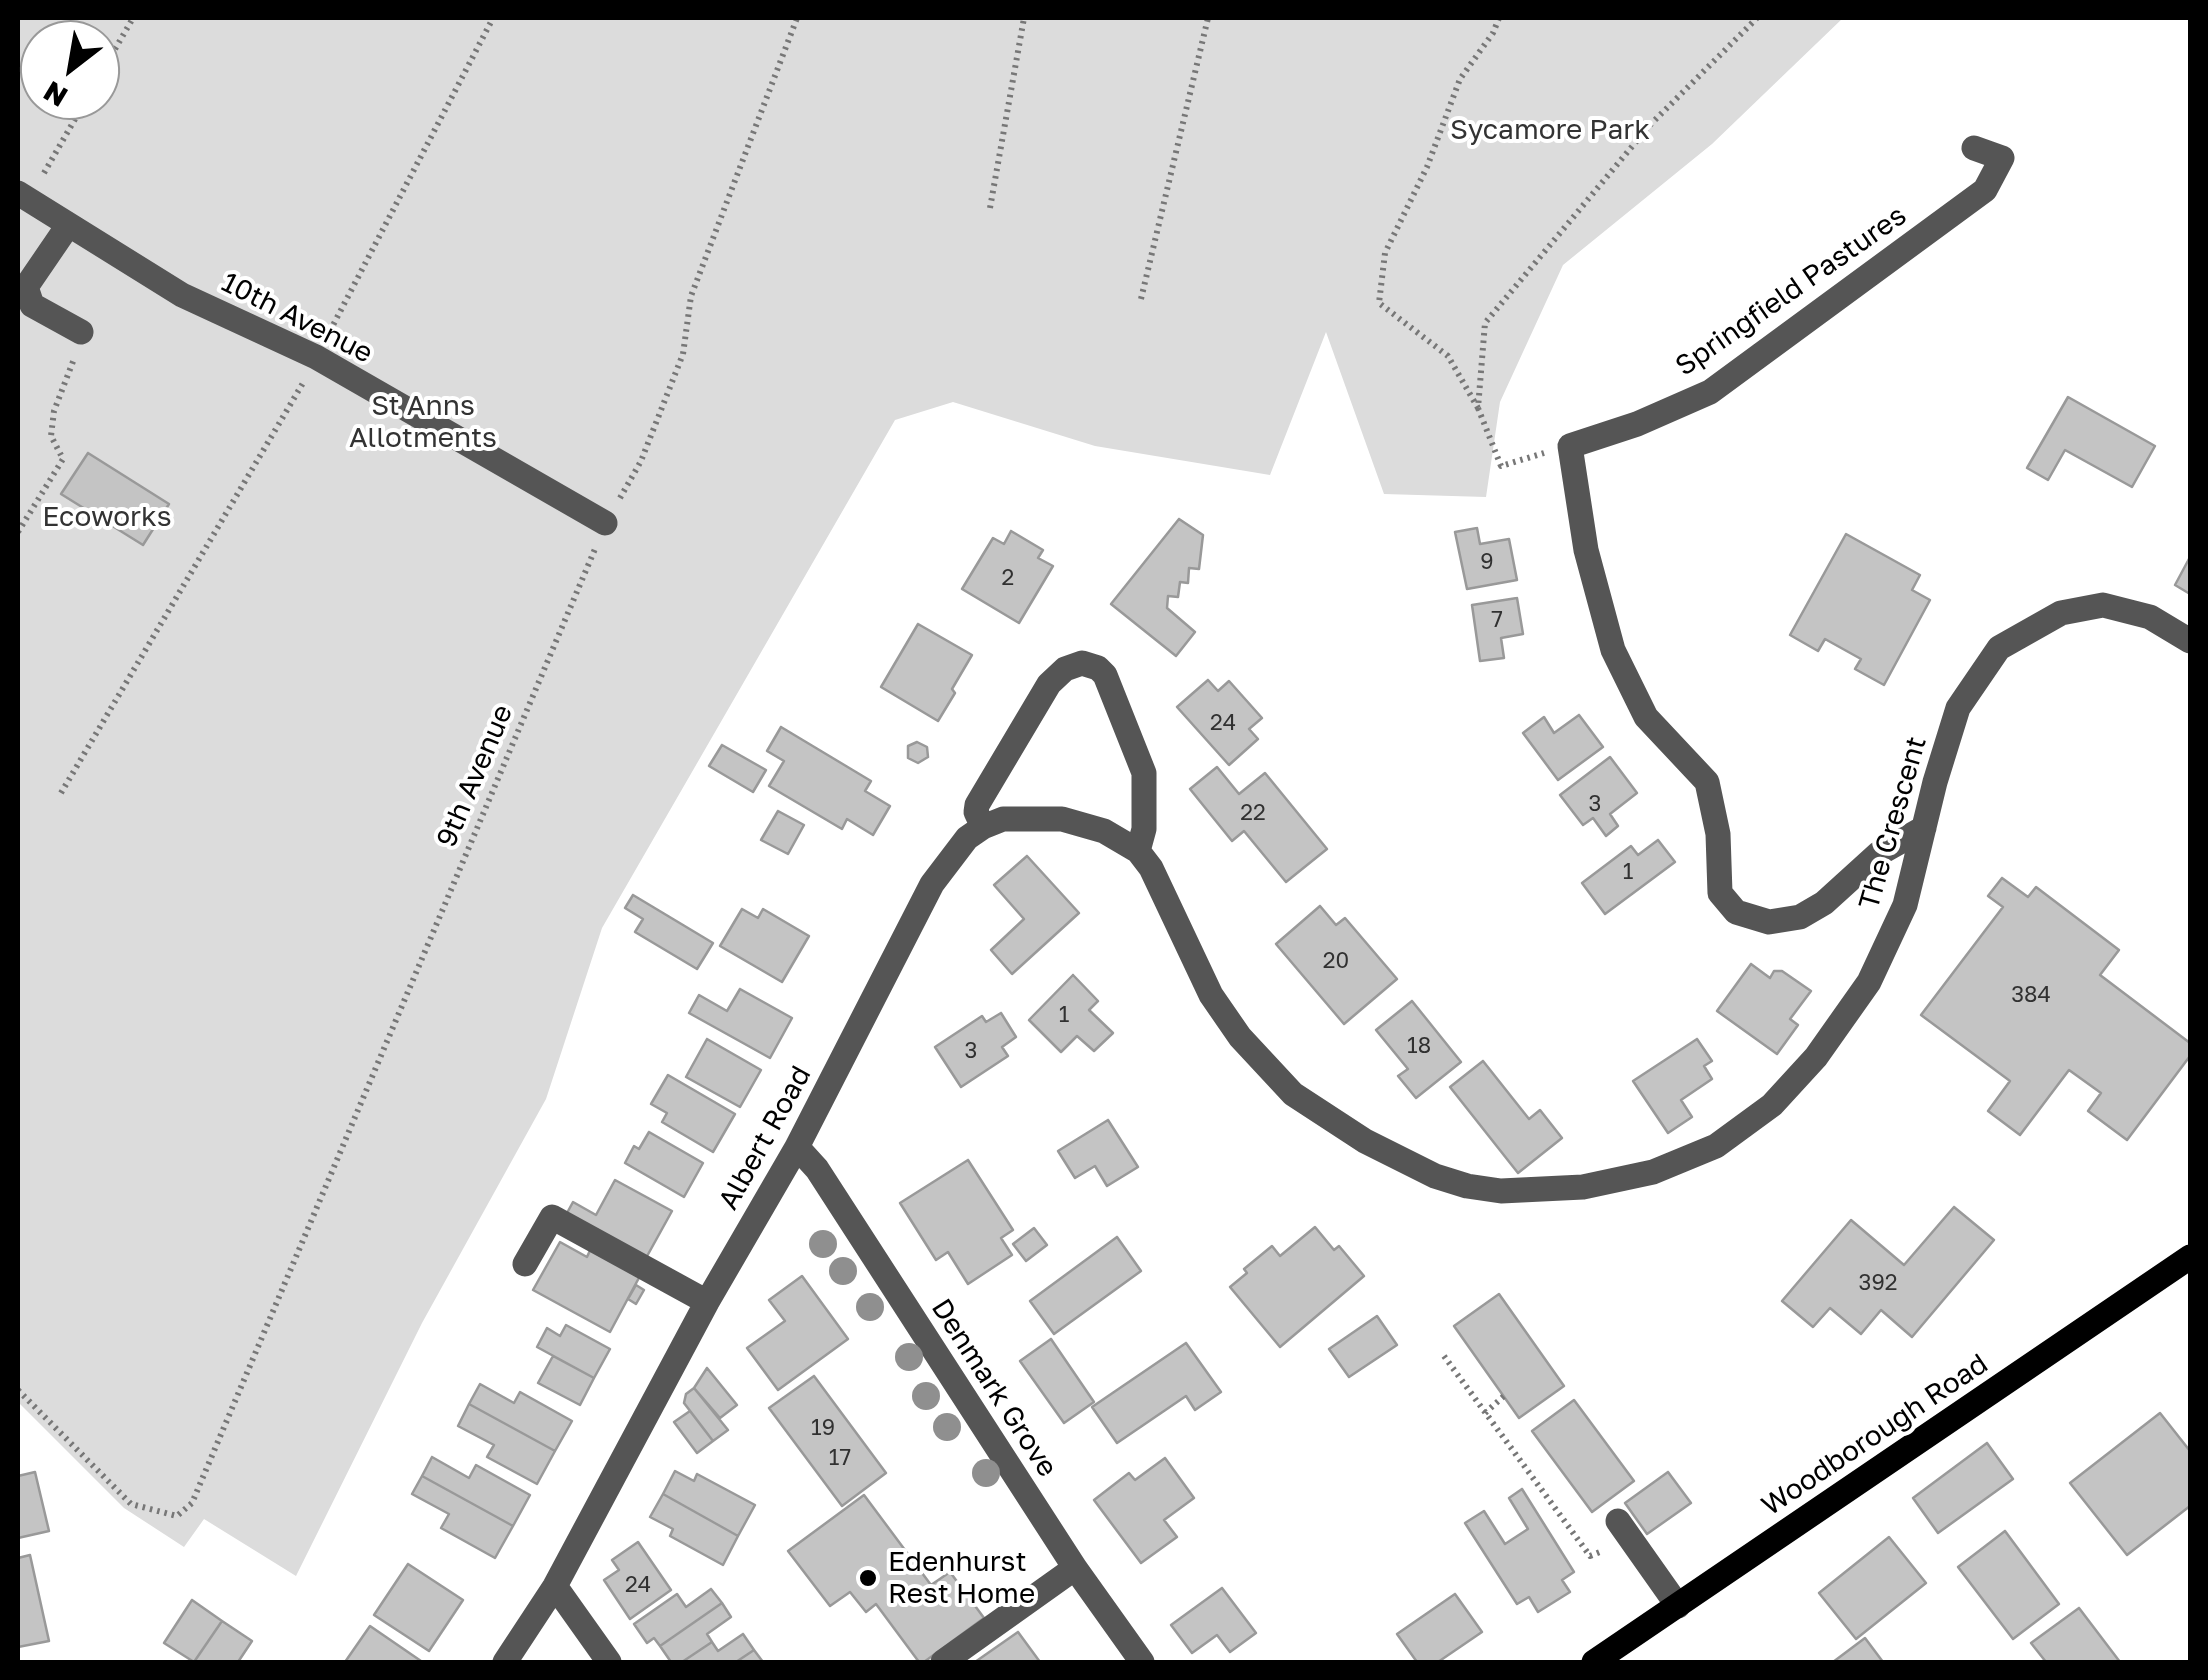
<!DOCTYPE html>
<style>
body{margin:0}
#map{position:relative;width:2208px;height:1680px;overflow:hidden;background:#fff;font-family:"Golos Text",sans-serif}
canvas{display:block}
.frame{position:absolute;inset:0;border:20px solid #000;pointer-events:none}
.north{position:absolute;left:20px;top:20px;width:100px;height:100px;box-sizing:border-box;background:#fff;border:2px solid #999;border-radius:50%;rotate:211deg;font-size:28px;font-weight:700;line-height:40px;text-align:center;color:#000}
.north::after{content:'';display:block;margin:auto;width:35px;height:45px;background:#000;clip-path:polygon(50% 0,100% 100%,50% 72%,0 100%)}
</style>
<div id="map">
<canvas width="2208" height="1680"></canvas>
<div class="frame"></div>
<div class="north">N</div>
</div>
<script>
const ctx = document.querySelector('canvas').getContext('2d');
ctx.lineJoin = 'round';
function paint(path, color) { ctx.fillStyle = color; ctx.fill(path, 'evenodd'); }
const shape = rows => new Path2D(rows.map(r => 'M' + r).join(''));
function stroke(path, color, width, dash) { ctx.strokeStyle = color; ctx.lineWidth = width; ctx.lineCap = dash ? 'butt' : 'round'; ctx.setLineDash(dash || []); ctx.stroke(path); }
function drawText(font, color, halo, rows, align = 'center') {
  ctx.font = font + ' "Golos Text",sans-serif'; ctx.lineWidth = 8; ctx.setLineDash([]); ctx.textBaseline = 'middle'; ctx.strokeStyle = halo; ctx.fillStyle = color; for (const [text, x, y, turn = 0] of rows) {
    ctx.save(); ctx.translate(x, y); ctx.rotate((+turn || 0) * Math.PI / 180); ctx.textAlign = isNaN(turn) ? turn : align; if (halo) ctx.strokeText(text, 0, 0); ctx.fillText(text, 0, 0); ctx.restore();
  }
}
paint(shape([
 [18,18,1843,18,1712,144,1563,265,1500,402,1486,497,1384,494,1326,332,1270,475,1095,446,953,402,895,420,602,928,546,1099,422,1323,296,1576,204,1519,184,1547,124,1508,18,1402],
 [40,40,100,40,100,100,40,100]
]), '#dcdcdc');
const building = shape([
 [2068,397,2155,446,2132,487,2065,450,2048,480,2027,468,2068,397],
 [88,453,169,504,143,545,61,494,88,453],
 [1179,519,1203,535,1199,569,1189,568,1188,583,1180,582,1178,597,1168,596,1167,608,1195,632,1176,656,1111,604,1179,519],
 [1477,528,1480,544,1509,539,1517,580,1467,589,1455,532,1477,528],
 [1011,531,1043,550,1038,558,1053,566,1019,623,962,589,993,538,1004,544,1011,531],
 [1846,534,1920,575,1912,590,1930,600,1884,685,1855,669,1861,659,1825,639,1818,651,1790,635,1846,534],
 [2190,557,2190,594,2175,585,2190,557],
 [1517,598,1523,634,1501,638,1504,658,1480,661,1472,605,1517,598],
 [918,624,972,655,952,689,955,693,938,721,881,687,918,624],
 [1208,680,1218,691,1229,681,1262,718,1249,729,1258,739,1229,765,1177,707,1208,680],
 [1579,715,1603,747,1558,780,1523,733,1544,717,1554,733,1579,715],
 [781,727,871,781,865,791,890,806,873,835,847,819,842,829,769,786,784,761,767,751,781,727],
 [917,742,927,747,928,757,918,763,908,758,908,746,917,742],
 [722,745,766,770,753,792,709,766,722,745],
 [1610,757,1637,793,1610,814,1618,826,1606,836,1593,818,1583,825,1560,795,1610,757],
 [1217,767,1239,794,1265,773,1327,849,1286,882,1244,831,1232,841,1190,789,1217,767],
 [778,811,804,825,788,854,761,840,778,811],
 [1658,840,1675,862,1605,914,1582,883,1631,846,1638,855,1658,840],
 [1027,856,1079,913,1012,974,991,950,1024,919,994,885,1027,856],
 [2002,878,2028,897,2036,887,2119,950,2100,975,2190,1043,2190,1056,2127,1140,2088,1111,2101,1093,2069,1070,2020,1135,1988,1111,2010,1081,1921,1015,2003,907,1988,896,2002,878],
 [633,895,713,943,697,969,635,932,643,919,625,908,633,895],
 [1320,906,1336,925,1345,918,1397,979,1344,1024,1276,944,1320,906],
 [742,909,758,918,763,909,809,936,782,982,720,946,742,909],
 [1751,964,1770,978,1774,971,1782,971,1811,991,1790,1019,1798,1025,1777,1054,1717,1011,1751,964],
 [1073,975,1098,1001,1089,1010,1113,1033,1094,1051,1077,1036,1061,1052,1029,1020,1073,975],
 [740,989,792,1018,770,1058,689,1013,699,995,727,1011,740,989],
 [1412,1001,1461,1062,1416,1098,1398,1076,1408,1069,1376,1030,1412,1001],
 [1001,1013,1016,1037,1002,1047,1008,1056,961,1087,935,1047,982,1016,986,1022,1001,1013],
 [707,1039,761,1070,740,1107,686,1077,707,1039],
 [1697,1039,1712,1061,1704,1066,1712,1079,1681,1100,1692,1117,1668,1133,1633,1081,1697,1039],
 [1483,1061,1529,1119,1540,1110,1562,1138,1518,1173,1450,1087,1483,1061],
 [668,1075,735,1114,713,1152,662,1122,667,1113,651,1104,668,1075],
 [1108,1120,1138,1167,1107,1186,1095,1166,1075,1178,1058,1151,1108,1120],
 [649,1132,703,1163,684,1197,625,1163,634,1146,639,1149,649,1132],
 [968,1160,1013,1230,1001,1238,1012,1255,968,1284,948,1252,936,1260,900,1203,968,1160],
 [615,1180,672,1211,646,1258,567,1213,573,1202,596,1215,615,1180],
 [1954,1207,1994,1240,1912,1337,1881,1310,1861,1334,1830,1308,1813,1327,1782,1301,1851,1220,1904,1265,1954,1207],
 [1315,1227,1334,1250,1339,1246,1364,1276,1280,1347,1230,1287,1247,1273,1244,1269,1272,1246,1280,1256,1315,1227],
 [1034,1228,1047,1245,1026,1261,1013,1244,1034,1228],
 [1117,1237,1141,1271,1054,1334,1030,1301,1117,1237],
 [560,1242,587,1257,592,1246,641,1274,610,1332,533,1290,560,1242],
 [802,1276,848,1339,778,1390,747,1348,785,1321,769,1300,802,1276],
 [636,1285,644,1290,636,1304,628,1299,636,1285],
 [1499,1294,1564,1386,1519,1418,1454,1326,1499,1294],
 [1377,1316,1397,1345,1349,1377,1329,1349,1377,1316],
 [566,1325,610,1349,594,1378,537,1347,547,1328,560,1336,566,1325],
 [1051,1339,1094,1402,1064,1423,1020,1361,1051,1339],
 [1186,1343,1221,1392,1195,1410,1186,1396,1117,1443,1092,1407,1186,1343],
 [553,1356,594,1378,580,1405,538,1383,553,1356],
 [707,1368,737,1405,720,1418,694,1388,707,1368],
 [814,1376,886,1473,842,1506,769,1408,814,1376],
 [480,1384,514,1403,520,1392,572,1421,555,1451,469,1404,480,1384],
 [694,1388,728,1430,713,1441,684,1403,686,1394,694,1388],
 [1574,1400,1634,1481,1592,1512,1532,1431,1574,1400],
 [469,1404,555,1451,537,1484,487,1457,494,1445,458,1426,469,1404],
 [690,1411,713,1441,697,1453,674,1422,690,1411],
 [2160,1413,2190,1451,2190,1506,2127,1555,2070,1483,2160,1413],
 [1987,1443,2013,1479,1938,1533,1913,1498,1987,1443],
 [432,1457,469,1478,476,1465,530,1495,513,1526,422,1476,432,1457],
 [1165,1458,1194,1498,1164,1520,1177,1537,1141,1563,1094,1500,1129,1473,1135,1480,1165,1458],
 [675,1471,694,1481,697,1474,755,1505,738,1536,663,1494,675,1471],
 [35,1472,49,1531,18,1538,18,1476,35,1472],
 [1668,1472,1691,1503,1647,1534,1625,1503,1668,1472],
 [422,1476,513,1526,495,1558,441,1528,449,1514,412,1494,422,1476],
 [1522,1489,1574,1572,1562,1580,1570,1592,1538,1612,1529,1597,1517,1604,1465,1523,1484,1511,1505,1544,1528,1529,1509,1498,1522,1489],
 [663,1494,738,1536,723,1565,670,1536,673,1529,650,1517,663,1494],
 [864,1495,931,1585,950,1572,984,1618,924,1662,919,1662,876,1604,866,1612,850,1592,830,1606,788,1551,864,1495],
 [2005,1531,2059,1604,2013,1639,1958,1567,2005,1531],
 [1889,1537,1926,1583,1856,1639,1819,1593,1889,1537],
 [638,1542,671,1590,630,1619,604,1580,619,1570,612,1560,638,1542],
 [30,1555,49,1641,18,1647,18,1558,30,1555],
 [408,1564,463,1600,429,1651,374,1615,408,1564],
 [1222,1588,1256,1633,1230,1652,1217,1635,1192,1653,1171,1625,1222,1588],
 [711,1589,722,1603,660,1646,654,1638,647,1643,634,1624,677,1594,686,1607,711,1589],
 [1455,1594,1482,1632,1438,1662,1417,1662,1397,1634,1455,1594],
 [192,1600,222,1621,194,1662,164,1643,192,1600],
 [722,1603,731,1617,707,1634,712,1642,682,1662,671,1662,660,1646,722,1603],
 [2079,1608,2120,1662,2046,1662,2031,1643,2079,1608],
 [222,1621,252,1641,238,1662,194,1662,222,1621],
 [370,1626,421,1661,420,1662,345,1662,370,1626],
 [1018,1632,1040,1662,975,1662,1018,1632],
 [743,1634,754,1650,736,1662,682,1662,712,1642,718,1651,743,1634],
 [1865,1638,1883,1662,1833,1662,1865,1638],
 [754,1650,763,1662,736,1662,754,1650]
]);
paint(building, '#c4c4c4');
stroke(building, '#999', 2.5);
stroke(shape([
 [1499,18,1493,33,1460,79,1427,167,1385,253,1379,303,1448,356,1478,408,1485,323,1650,125,1757,18],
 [100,75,133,18],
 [44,173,86,100],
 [990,208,1024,18],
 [1141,299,1208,18],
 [330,331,493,18],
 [1478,408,1501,466,1544,453],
 [620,498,641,461,683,354,691,296,797,18],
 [18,532,63,459,51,436,54,411,74,359],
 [61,793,303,383],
 [1444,1356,1590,1556,1600,1552],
 [18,1390,131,1504,177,1516,192,1503,595,549],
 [1485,1413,1504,1396]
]), '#777', 6, [2.5, 5]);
stroke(shape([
 [18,193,182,295,316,357,605,523],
 [67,227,26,287,32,305,81,332],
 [983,827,976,812,977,805,1049,684,1065,669,1082,663,1098,668,1105,675,1144,773,1144,829,1138,851],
 [1924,828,1878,854,1824,903,1800,917,1769,922,1736,912,1720,893,1718,834,1707,782,1646,717,1613,650,1586,550,1570,446,1637,424,1710,392,1985,190,2002,158,1974,148],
 [797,1147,817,1169,1075,1568,1142,1662],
 [525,1264,552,1217,707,1302],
 [1618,1521,1678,1606],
 [555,1586,609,1662],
 [505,1662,555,1586,707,1302,797,1147,932,884,967,838,983,827,1003,819,1062,819,1104,831,1138,851,1151,868,1211,995,1240,1037,1293,1094,1365,1141,1435,1176,1467,1186,1501,1191,1583,1187,1653,1172,1716,1146,1772,1105,1816,1057,1869,982,1905,905,1935,782,1958,708,1999,648,2061,613,2103,605,2150,617,2190,641],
 [943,1662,1075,1568]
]), '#555', 25);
stroke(shape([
 [1594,1662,2190,1257]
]), '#000', 25);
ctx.fillStyle = '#8f8f8f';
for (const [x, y] of [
 [823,1244],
 [843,1271],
 [870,1307],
 [909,1357],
 [926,1396],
 [947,1427],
 [986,1473]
]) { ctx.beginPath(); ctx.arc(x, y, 14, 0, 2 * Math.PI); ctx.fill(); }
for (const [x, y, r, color] of [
 [868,1578,10,"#000"]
]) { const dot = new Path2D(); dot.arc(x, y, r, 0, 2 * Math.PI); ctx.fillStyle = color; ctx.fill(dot); stroke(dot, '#fff', 4); }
drawText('22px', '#313131', null, [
 ["9",1487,562],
 ["2",1008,578],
 ["7",1497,620],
 ["24",1223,723],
 ["3",1595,804],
 ["22",1253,813],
 ["1",1628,872],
 ["20",1336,961],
 ["384",2031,995],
 ["1",1064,1015],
 ["18",1419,1046],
 ["3",971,1051],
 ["392",1878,1283],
 ["19",823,1428],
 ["17",840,1458],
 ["24",638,1585]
]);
drawText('28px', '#333', '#fff', [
 ["Sycamore Park",1550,130],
 ["St Anns",423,406],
 ["Allotments",423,438],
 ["Ecoworks",107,517]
]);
drawText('28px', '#000', '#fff', [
 ["Springfield Pastures",1791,291,-35],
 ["10th Avenue",297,318,27],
 ["9th Avenue",475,776,-67],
 ["The Crescent",1893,823,-74],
 ["Albert Road",765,1138,-61],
 ["Denmark Grove",994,1388,57],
 ["Woodborough Road",1875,1435,-34]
]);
drawText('28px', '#000', '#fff', [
 ["Edenhurst",888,1562],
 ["Rest Home",888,1594]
], 'left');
</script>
